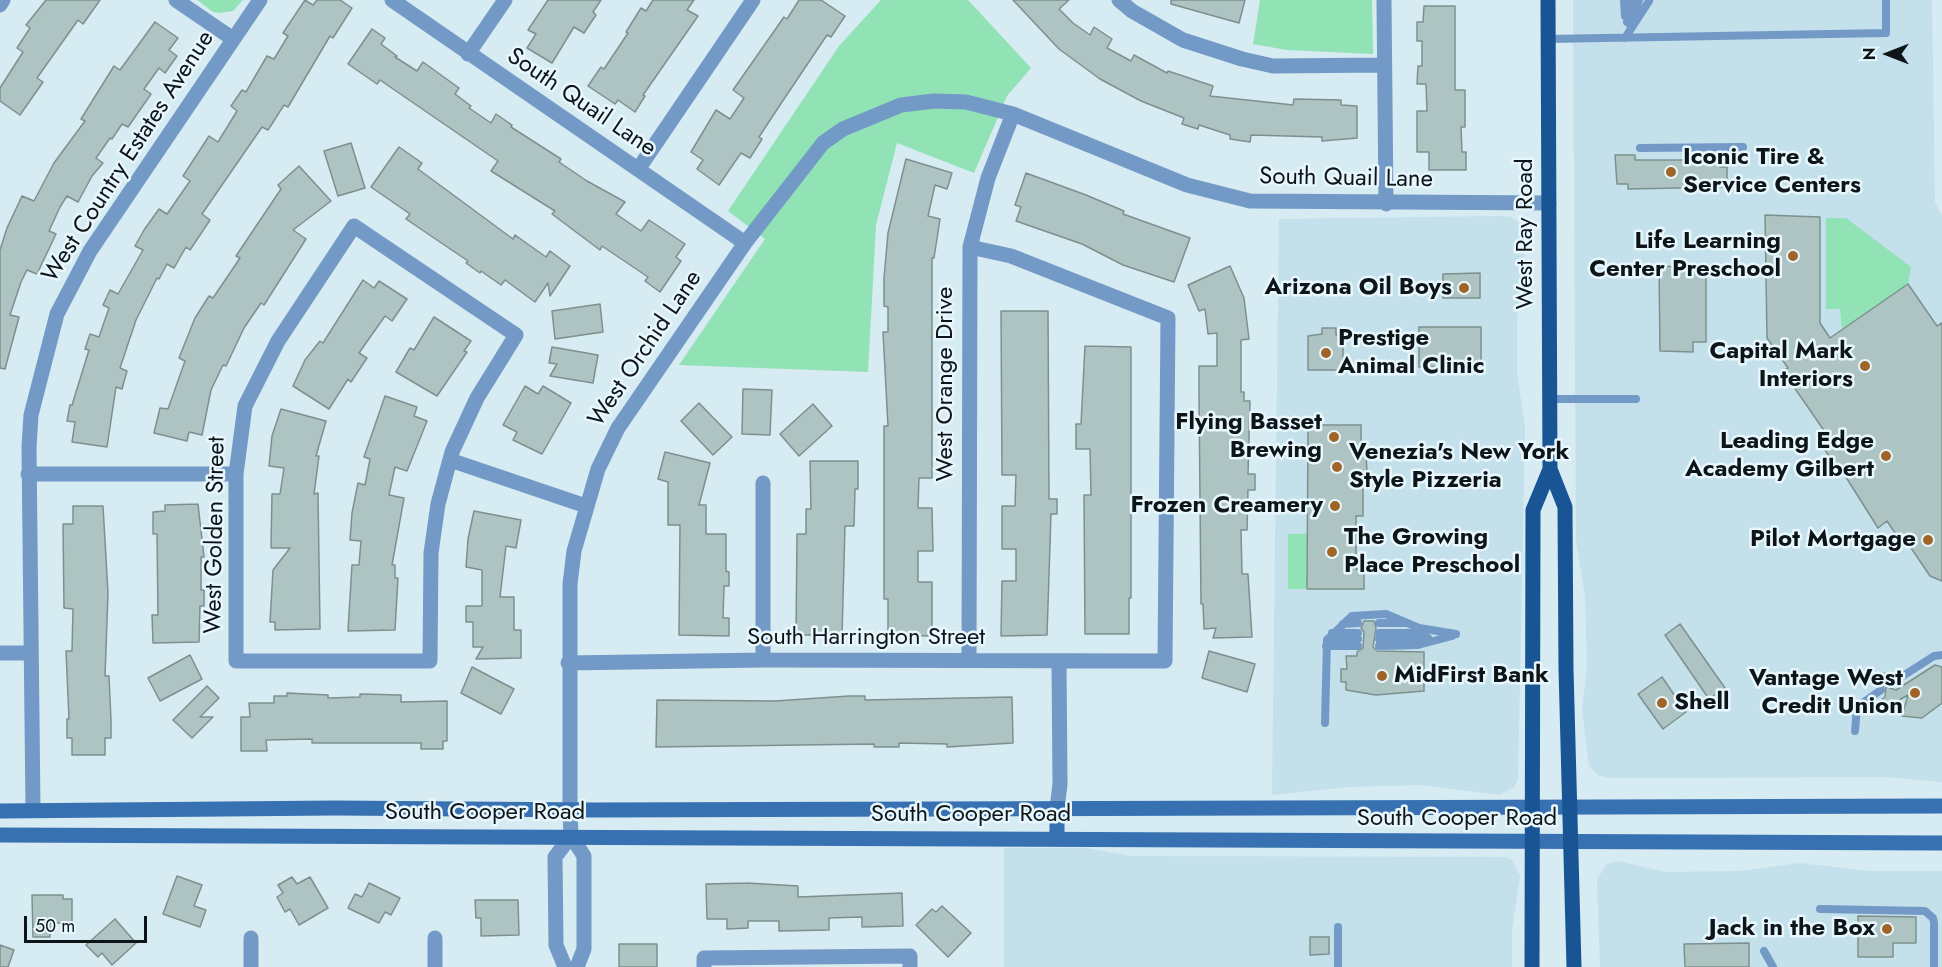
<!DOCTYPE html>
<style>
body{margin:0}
#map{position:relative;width:1942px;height:967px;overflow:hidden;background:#d6ebf2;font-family:Jost,sans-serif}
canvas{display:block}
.north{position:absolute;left:1858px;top:24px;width:60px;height:60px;-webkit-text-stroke:4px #e7f7fd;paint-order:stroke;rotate:270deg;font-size:16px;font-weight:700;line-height:24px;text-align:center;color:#0e1518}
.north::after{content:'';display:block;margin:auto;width:21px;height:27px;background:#0e1518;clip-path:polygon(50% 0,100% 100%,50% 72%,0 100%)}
.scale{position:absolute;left:24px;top:916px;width:123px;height:27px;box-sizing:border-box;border:3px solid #0e1518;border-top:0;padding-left:8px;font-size:18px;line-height:21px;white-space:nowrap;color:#0e1518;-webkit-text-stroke:4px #e7f7fd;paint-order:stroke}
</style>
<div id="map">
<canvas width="1942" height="967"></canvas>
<div class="north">N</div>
<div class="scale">50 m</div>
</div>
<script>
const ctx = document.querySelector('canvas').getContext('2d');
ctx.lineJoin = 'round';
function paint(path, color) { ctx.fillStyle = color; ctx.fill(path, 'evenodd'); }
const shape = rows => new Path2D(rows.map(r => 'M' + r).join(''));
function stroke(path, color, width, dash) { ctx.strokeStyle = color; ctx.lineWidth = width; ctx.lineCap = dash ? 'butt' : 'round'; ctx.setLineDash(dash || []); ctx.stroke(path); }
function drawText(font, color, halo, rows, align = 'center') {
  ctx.font = font + ' Jost,sans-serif'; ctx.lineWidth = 5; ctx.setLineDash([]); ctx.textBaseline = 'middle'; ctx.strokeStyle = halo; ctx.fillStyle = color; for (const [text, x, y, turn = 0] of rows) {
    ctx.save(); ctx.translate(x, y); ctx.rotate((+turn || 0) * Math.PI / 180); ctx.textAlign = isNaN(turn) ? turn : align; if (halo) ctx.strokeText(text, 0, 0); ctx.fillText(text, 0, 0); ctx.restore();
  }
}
paint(shape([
 [1573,0,1932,0,1935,202,1942,216,1942,782,1886,777,1608,778,1598,775,1589,766,1582,709,1587,666,1585,596,1576,541],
 [1501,216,1511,217,1518,222,1525,237,1524,265,1517,321,1517,373,1525,428,1518,780,1514,787,1500,795,1420,785,1349,787,1272,795,1279,219],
 [1004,848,1086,848,1131,856,1505,857,1512,860,1520,876,1512,930,1512,967,1004,967],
 [1618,861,1665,872,1740,871,1799,863,1869,871,1942,871,1942,967,1600,967,1597,880,1606,864]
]), '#c3e0eb');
paint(shape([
 [197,0,243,0,233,11,219,13,213,12],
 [881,0,968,0,1031,68,1007,96,974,173,897,143,876,225,868,372,679,365,765,239,728,211,839,46],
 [1260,0,1372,0,1373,54,1287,50,1253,44],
 [1826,218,1846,218,1911,267,1908,284,1842,330,1840,309,1826,309],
 [1288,534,1307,534,1307,589,1288,589]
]), '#91e2b5');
const building = shape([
 [46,0,100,0,83,24,78,20,37,78,43,82,20,115,0,101,0,88,23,52,17,48,30,28,26,25,46,0],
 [305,0,313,5,317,0,340,0,352,8,333,38,330,36,288,107,284,105,268,130,262,127,202,214,210,220,190,250,186,247,174,268,167,264,159,279,157,278,136,320,120,368,127,371,122,389,116,387,107,447,72,442,75,422,67,421,70,405,72,405,89,350,85,349,90,334,99,337,109,308,103,305,110,290,118,294,143,250,135,246,144,230,159,209,167,214,190,181,183,176,209,136,218,142,237,111,231,106,242,90,246,92,267,56,274,59,288,36,283,33,305,0],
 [548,0,601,0,593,12,596,15,584,33,574,27,552,63,527,48,536,34,528,30,548,0],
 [653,0,694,0,687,10,698,16,643,95,645,96,635,112,618,100,615,104,588,86,601,67,604,69,628,33,626,32,641,8,646,11,653,0],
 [799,0,821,0,845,16,831,37,827,35,782,102,759,137,762,139,750,158,741,153,719,185,697,169,703,160,691,152,716,110,730,119,744,98,733,90,784,17,787,19,799,0],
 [1013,0,1069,0,1059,9,1073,23,1090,35,1094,27,1112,39,1107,48,1131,61,1134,55,1167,73,1168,71,1213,86,1210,96,1293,105,1294,99,1341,100,1341,105,1357,106,1357,138,1322,141,1322,137,1251,135,1250,142,1230,139,1230,135,1199,125,1198,129,1182,124,1184,118,1141,101,1100,79,1059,49,1013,0],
 [1171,0,1245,0,1239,23,1171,4,1171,0],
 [1424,6,1455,6,1455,90,1465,90,1465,127,1461,127,1462,152,1466,152,1466,170,1429,170,1429,152,1417,152,1417,111,1427,111,1426,84,1417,84,1418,66,1422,66,1422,41,1417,41,1417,22,1423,22,1424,6],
 [155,22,178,38,169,50,177,56,165,73,159,68,144,89,151,94,128,127,122,124,112,139,110,138,96,158,103,163,92,176,78,202,67,196,60,207,49,231,56,234,37,274,27,270,21,282,10,315,19,317,5,369,0,368,0,250,7,228,22,196,34,201,54,163,85,121,81,119,114,66,120,70,155,22],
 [372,29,385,38,381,44,397,56,395,57,417,71,423,62,459,88,455,94,471,106,469,108,491,123,496,114,512,125,511,127,561,159,559,162,587,181,625,202,616,214,641,231,649,220,685,244,676,257,681,261,660,292,645,281,648,277,602,246,600,250,552,214,555,211,491,171,498,161,380,80,377,84,348,64,372,29],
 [351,143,365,188,338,196,324,151,351,143],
 [399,147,422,163,418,169,513,239,515,235,546,257,550,251,570,266,550,296,548,283,535,302,505,280,501,285,481,271,480,273,466,263,468,261,406,219,410,214,371,187,399,147],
 [1615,155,1635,155,1635,160,1720,160,1720,167,1727,167,1727,187,1628,189,1628,184,1617,184,1615,155],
 [906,159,952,173,947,189,935,185,928,216,940,219,934,258,932,258,932,478,919,478,918,508,932,508,933,551,918,551,918,582,932,582,932,636,888,635,888,599,884,599,884,426,888,426,883,332,888,332,888,307,884,306,884,278,888,233,906,159],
 [299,166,331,201,293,230,306,239,264,305,261,303,244,328,226,366,223,365,211,390,202,435,189,432,187,441,154,433,160,408,168,409,185,361,179,358,195,318,209,296,213,298,240,258,236,256,281,189,278,185,299,166],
 [1026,173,1086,195,1124,211,1123,214,1190,238,1174,282,1123,265,1082,244,1016,221,1021,207,1015,205,1026,173],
 [1765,215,1820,217,1820,323,1830,338,1908,284,1937,326,1942,323,1942,581,1930,576,1903,536,1899,539,1887,521,1878,528,1839,466,1837,468,1817,438,1825,432,1783,371,1788,368,1767,338,1765,215],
 [1230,266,1244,298,1249,339,1241,340,1241,392,1244,392,1244,401,1250,401,1248,474,1255,474,1255,490,1248,490,1247,530,1241,530,1242,574,1248,574,1252,637,1213,638,1216,628,1204,629,1203,604,1201,604,1199,392,1199,366,1217,366,1217,333,1208,334,1205,309,1199,311,1188,285,1230,266],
 [1659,266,1706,268,1706,342,1693,342,1693,352,1660,351,1659,266],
 [1480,273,1480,298,1443,298,1443,274,1480,273],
 [363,280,374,288,379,281,407,299,392,321,385,316,359,353,367,358,351,382,348,379,329,409,293,386,305,360,320,341,323,343,363,280],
 [600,304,603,332,555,339,552,311,600,304],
 [1001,311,1048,311,1049,499,1057,499,1057,514,1051,514,1047,635,1001,636,1002,581,1016,581,1016,549,1002,549,1002,506,1015,506,1016,475,1002,475,1001,311],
 [434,317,471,341,464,351,467,352,437,396,396,372,410,348,414,350,434,317],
 [1419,327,1481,327,1481,367,1419,367,1419,327],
 [1322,328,1336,328,1336,335,1343,335,1343,370,1308,370,1308,336,1322,334,1322,328],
 [1085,346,1131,347,1131,598,1129,598,1129,634,1085,634,1084,495,1091,495,1090,449,1076,449,1076,424,1081,424,1085,346],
 [552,347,598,355,593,383,550,376,557,364,549,363,552,347],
 [525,386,538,394,543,386,571,403,542,454,513,440,517,432,503,425,525,386],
 [743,389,772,390,770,435,742,434,743,389],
 [385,396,417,407,414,416,427,421,407,471,395,467,389,495,404,498,392,565,395,565,395,578,398,578,395,630,348,631,352,565,359,565,361,541,350,540,352,513,358,483,365,485,370,459,364,457,385,396],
 [699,403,732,437,713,455,681,421,699,403],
 [813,404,832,426,799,456,780,434,813,404],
 [281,409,326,421,316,456,319,456,314,494,318,493,320,629,275,630,275,622,270,622,273,570,290,548,271,548,272,494,280,494,284,468,269,466,272,436,281,409],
 [1308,425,1361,425,1361,448,1366,448,1367,476,1363,476,1363,516,1356,516,1356,569,1364,569,1364,589,1307,589,1308,425],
 [665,452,710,463,699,505,706,505,706,534,726,534,726,571,729,572,729,586,724,586,723,618,729,618,729,636,679,635,680,525,668,525,668,482,658,479,665,452],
 [810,461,858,461,858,489,855,489,854,526,845,526,842,635,796,635,797,534,806,534,806,509,811,509,810,461],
 [198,504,204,557,201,557,201,590,204,590,204,606,200,606,199,642,153,643,152,615,158,615,157,534,153,534,153,512,165,511,165,505,198,504],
 [73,506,103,506,108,593,105,676,109,676,111,720,111,738,105,738,105,755,72,755,72,738,67,738,67,719,69,719,66,651,72,651,73,609,64,608,63,524,73,524,73,506],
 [474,511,521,520,516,548,506,546,500,597,514,597,514,630,521,630,521,658,476,659,483,647,473,647,473,622,466,622,466,606,482,606,482,570,466,567,468,539,474,511],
 [1364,621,1374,621,1376,628,1373,647,1377,651,1424,652,1424,691,1376,695,1346,690,1346,682,1341,682,1341,669,1347,669,1346,656,1357,656,1357,652,1363,648,1364,632,1361,628,1364,621],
 [1680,624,1725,688,1709,699,1665,635,1680,624],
 [1209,651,1255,664,1247,692,1202,678,1209,651],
 [190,655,202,679,160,701,148,678,190,655],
 [1935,665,1942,667,1942,703,1922,718,1902,716,1908,695,1887,707,1882,699,1885,697,1886,687,1877,685,1874,680,1885,673,1888,678,1887,687,1896,690,1935,665],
 [472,667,514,689,501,714,461,693,472,667],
 [1662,677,1686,712,1663,729,1638,694,1662,677],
 [207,686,219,698,200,717,213,717,192,738,173,720,207,686],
 [287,693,328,695,328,698,360,697,360,694,401,695,401,702,447,701,447,741,443,741,443,749,421,749,421,743,312,743,312,739,266,740,267,751,241,751,241,717,250,717,249,703,274,703,274,696,287,696,287,693],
 [849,696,865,696,865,700,1012,697,1013,743,947,747,947,744,899,743,899,747,874,747,874,744,656,747,657,700,775,701,849,696],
 [177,876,202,885,194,906,206,910,200,927,163,914,177,876],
 [292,877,297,884,310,877,328,908,299,925,290,909,285,912,277,897,283,893,278,885,292,877],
 [369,883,400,898,391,915,385,912,379,923,348,908,355,894,362,897,369,883],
 [747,883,798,886,798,897,902,893,903,926,862,927,862,917,829,918,829,930,779,931,779,921,748,921,748,928,727,929,727,919,707,919,706,884,747,883],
 [32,895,63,895,63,899,72,899,72,923,50,923,50,937,33,937,32,895],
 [475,900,518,900,519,935,481,936,481,918,476,918,475,900],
 [942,906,971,933,948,957,916,925,932,909,936,912,942,906],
 [1858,916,1916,917,1916,943,1893,943,1893,957,1858,957,1858,916],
 [115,919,136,943,112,965,102,953,98,957,86,945,115,919],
 [1310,937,1329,937,1329,954,1310,955,1310,937],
 [1749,943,1749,967,1685,967,1684,944,1749,943],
 [619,944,657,944,657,967,619,967,619,944],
 [0,945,14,950,8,967,0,967,0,945]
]);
paint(building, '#aec4c2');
stroke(building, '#7c918f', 1.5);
stroke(shape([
 [1624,0,1625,16],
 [1627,22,1631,0],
 [1630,25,1639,0],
 [1625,38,1649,1],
 [1548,39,1886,33,1886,0],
 [1640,148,1743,147],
 [1549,399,1636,399],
 [1379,623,1405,623],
 [1343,624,1358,623],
 [1332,633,1358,633],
 [1379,633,1425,633],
 [1379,639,1428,638],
 [1327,640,1358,639],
 [1326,646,1358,646],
 [1379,646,1418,645,1452,636],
 [1892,683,1934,656,1942,655],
 [1325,723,1327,640,1352,616,1386,614,1419,628,1456,634],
 [1855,731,1857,707,1881,690],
 [1820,909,1925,911,1933,918,1934,923,1934,967],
 [1764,951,1773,967],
 [1338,967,1338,927]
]), '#7399c6', 8);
stroke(shape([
 [176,0,233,39],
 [392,0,745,243],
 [1119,0,1132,11,1183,40,1242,59,1273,66,1384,65],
 [1384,0,1386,204],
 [0,5,3,0],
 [468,54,505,0],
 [639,168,753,0],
 [354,226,516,335,477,398,452,452,438,504,431,553,430,661,236,661,236,474,245,406,278,341,354,226],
 [450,460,586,506],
 [28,474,236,474],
 [0,653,31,653],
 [763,660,763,483],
 [969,660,970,247,988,178,1013,114],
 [568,663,763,660,1165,661,1168,318,1011,256,970,247],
 [1057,809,1060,784,1059,661],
 [33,810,29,447,31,415,57,314,90,251,260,0],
 [570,810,570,584,574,551,598,469,618,428,745,243,823,143,843,129,901,105,934,101,966,102,1013,114,1187,185,1250,201,1549,203],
 [251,938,251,967],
 [435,938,435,967],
 [704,967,704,958,910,956,910,967]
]), '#7399c6', 15);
stroke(shape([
 [570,810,571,836,584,856,584,949,577,967],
 [565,967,556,945,555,857,571,836]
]), '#7399c6', 15);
stroke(shape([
 [1057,809,1057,839],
 [0,811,335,808,595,810,1942,806],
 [0,835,1942,843]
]), '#3771b2', 15);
stroke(shape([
 [1548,0,1550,469,1565,507,1566,669,1574,967],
 [1532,967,1533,510,1550,469]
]), '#195594', 15);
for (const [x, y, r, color] of [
 [1671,172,6,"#a06526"],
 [1793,256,6,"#a06526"],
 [1464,288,6,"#a06526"],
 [1326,353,6,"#a06526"],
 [1865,366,6,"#a06526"],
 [1334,437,6,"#a06526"],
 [1886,456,6,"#a06526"],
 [1337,467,6,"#a06526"],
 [1335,506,6,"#a06526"],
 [1928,540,6,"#a06526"],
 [1332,552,6,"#a06526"],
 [1382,676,6,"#a06526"],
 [1915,693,6,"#a06526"],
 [1662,703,6,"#a06526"],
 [1887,929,6,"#a06526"]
]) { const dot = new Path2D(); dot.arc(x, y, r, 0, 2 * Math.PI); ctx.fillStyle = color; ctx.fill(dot); stroke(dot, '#e7f7fd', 2); }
drawText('24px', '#0e1518', '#e7f7fd', [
 ["South Quail Lane",581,103,34],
 ["West Country Estates Avenue",129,157,-57],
 ["South Quail Lane",1346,179,1],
 ["West Ray Road",1526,234,-90],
 ["West Orchid Lane",646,349,-56],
 ["West Orange Drive",946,384,-90],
 ["West Golden Street",216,535,-89],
 ["South Harrington Street",866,638],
 ["South Cooper Road",485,813],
 ["South Cooper Road",971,815],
 ["South Cooper Road",1457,819]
]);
drawText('bold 24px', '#0e1518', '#e7f7fd', [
 ["Iconic Tire &",1683,158,"left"],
 ["Service Centers",1683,186,"left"],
 ["Life Learning",1781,242],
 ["Center Preschool",1781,270],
 ["Arizona Oil Boys",1452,288],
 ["Prestige",1338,339,"left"],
 ["Animal Clinic",1338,367,"left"],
 ["Capital Mark",1853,352],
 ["Interiors",1853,380],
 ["Flying Basset",1322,423],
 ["Brewing",1322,451],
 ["Leading Edge",1874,442],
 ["Academy Gilbert",1874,470],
 ["Venezia's New York",1349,453,"left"],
 ["Style Pizzeria",1349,481,"left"],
 ["Frozen Creamery",1323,506],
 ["The Growing",1344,538,"left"],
 ["Place Preschool",1344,566,"left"],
 ["Pilot Mortgage",1916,540],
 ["MidFirst Bank",1394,676,"left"],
 ["Vantage West",1903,679],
 ["Credit Union",1903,707],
 ["Shell",1674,703,"left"],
 ["Jack in the Box",1875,929]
], 'right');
</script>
